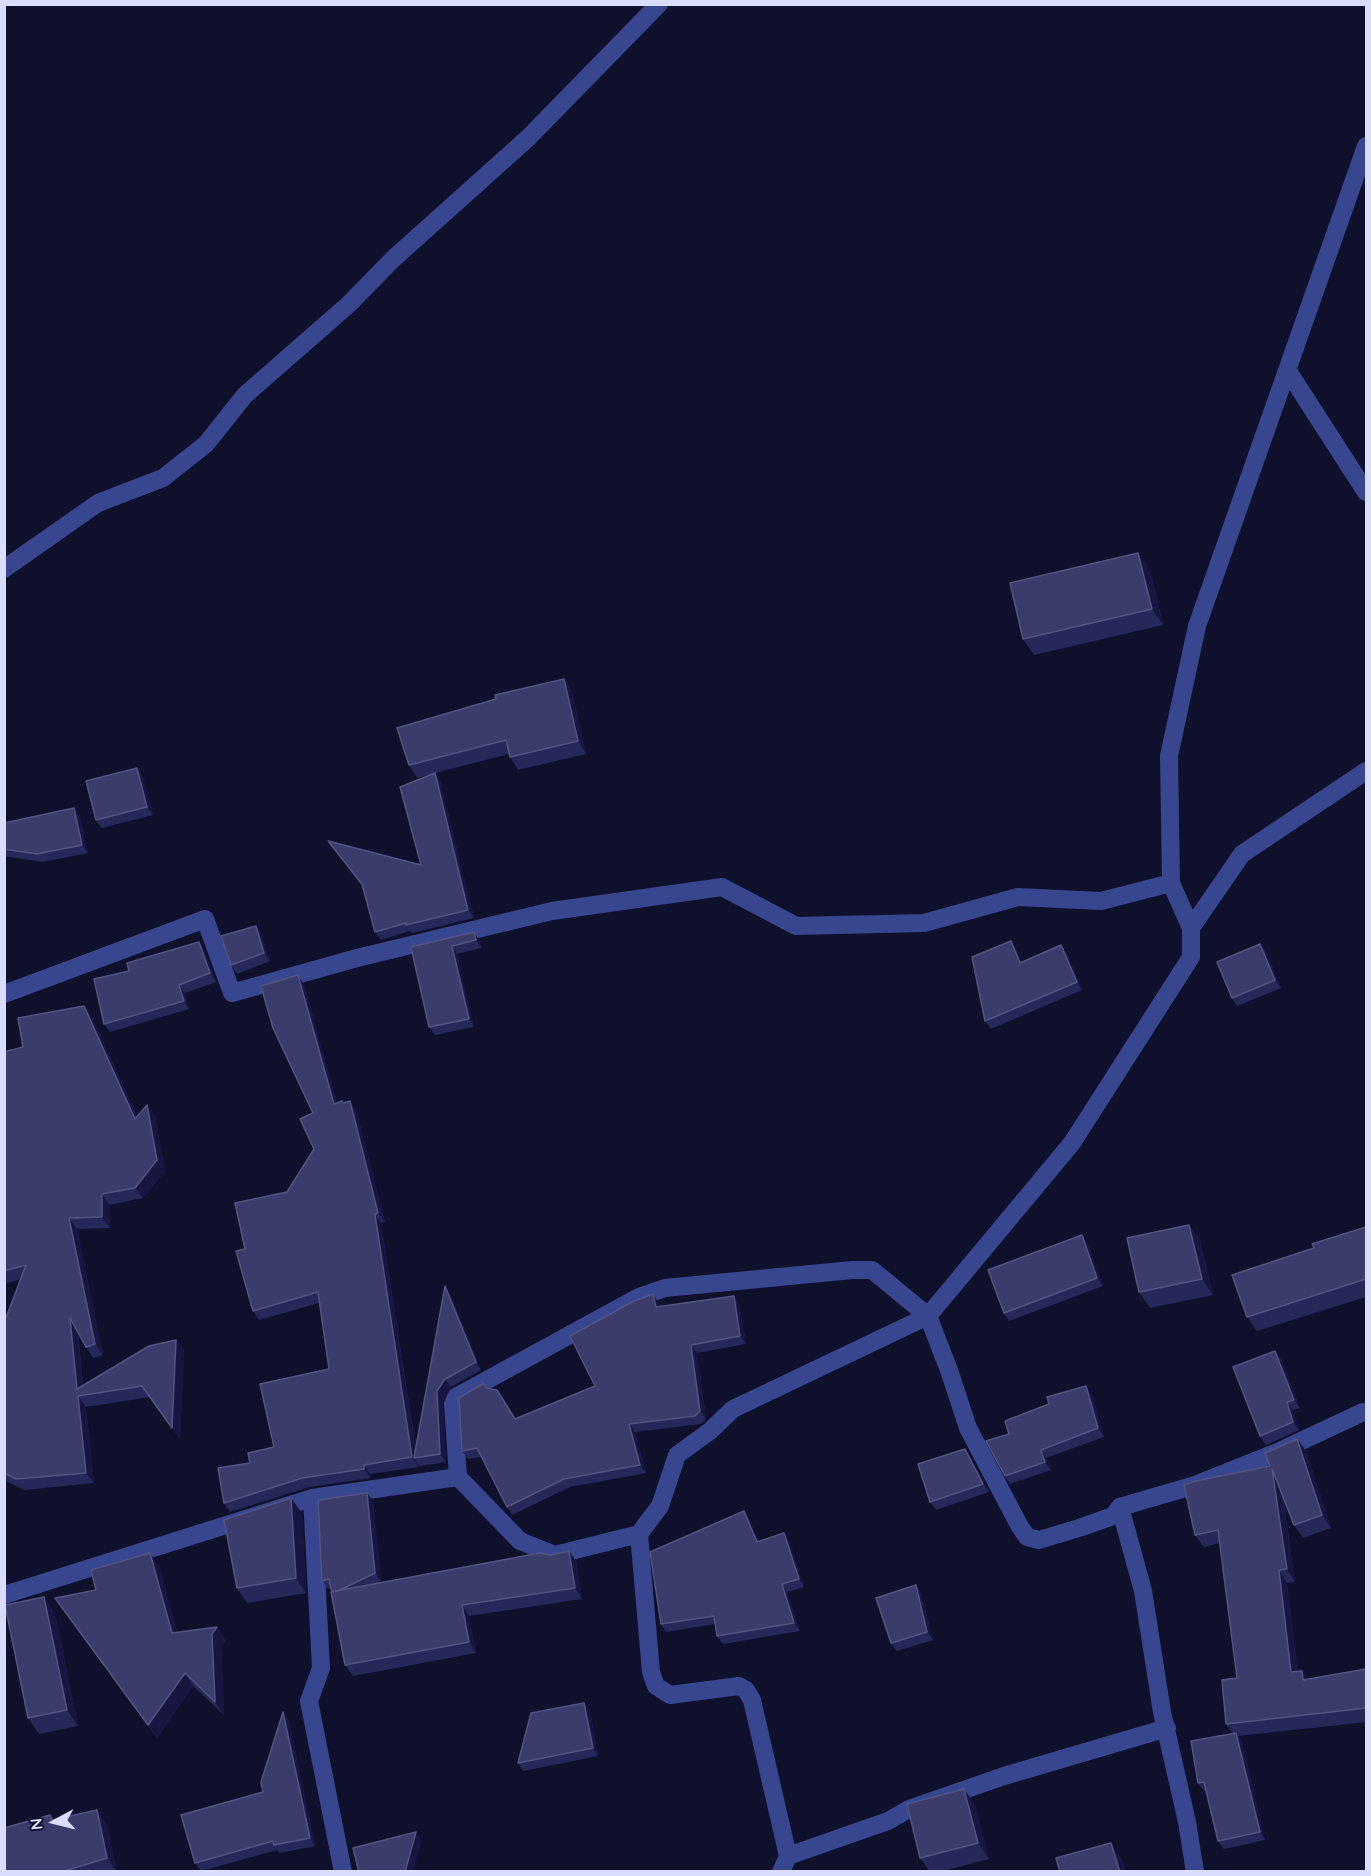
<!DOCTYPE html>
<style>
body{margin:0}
#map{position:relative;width:1371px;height:1876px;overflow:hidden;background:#0f102c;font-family:Quicksand,sans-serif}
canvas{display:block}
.frame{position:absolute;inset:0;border:6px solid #daddff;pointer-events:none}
.north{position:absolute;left:24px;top:1792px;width:60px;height:60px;-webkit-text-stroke:4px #0f102c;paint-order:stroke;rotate:263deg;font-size:16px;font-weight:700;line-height:24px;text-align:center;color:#daddff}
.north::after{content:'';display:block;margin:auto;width:21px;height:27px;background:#daddff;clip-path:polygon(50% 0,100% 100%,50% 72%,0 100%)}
</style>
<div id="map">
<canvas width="1371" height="1876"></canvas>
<div class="frame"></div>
<div class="north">N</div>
</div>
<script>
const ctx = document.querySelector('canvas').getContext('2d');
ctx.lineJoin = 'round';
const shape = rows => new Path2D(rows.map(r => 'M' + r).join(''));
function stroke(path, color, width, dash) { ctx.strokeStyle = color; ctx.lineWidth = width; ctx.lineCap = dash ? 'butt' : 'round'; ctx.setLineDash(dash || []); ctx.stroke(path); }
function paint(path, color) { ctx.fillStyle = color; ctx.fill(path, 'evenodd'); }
stroke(shape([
 [1288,371,1366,492],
 [4,569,98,503,163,478,206,444,245,395,348,305,393,259,528,138,659,4],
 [1191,928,1242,854,1366,771],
 [4,994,205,919,232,993,357,958,552,911,722,887,796,926,924,923,1018,897,1101,901,1171,883],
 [458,1477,453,1404,456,1397,639,1297,665,1288,852,1270,872,1270,928,1316,949,1370,968,1428,1019,1525,1027,1537,1039,1540,1079,1528,1113,1516,1120,1507,1143,1591,1162,1712,1187,1822,1195,1872],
 [312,1498,321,1668,309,1701,343,1872],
 [1120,1507,1192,1486,1280,1451,1363,1412],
 [639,1534,651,1672,656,1686,670,1695,739,1686,746,1690,752,1700,788,1856,781,1872],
 [4,1595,312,1498,458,1477,520,1541,555,1555,639,1534,660,1506,677,1455,710,1431,733,1409,928,1316,1072,1143,1191,957,1191,928,1171,883,1169,756,1197,626,1366,146],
 [788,1856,888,1821,909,1809,1004,1776,1167,1728]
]), '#37468e', 18);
paint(shape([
 [1150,569,1163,625,1034,655,1023,639],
 [564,679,572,692,586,754,518,770,510,757,509,754,435,773,440,781,474,918,412,933,410,931,381,940,375,932,362,886,328,841,421,865,432,774,417,778,409,765],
 [143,776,153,815,101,828,96,820],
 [80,816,88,853,43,862,4,856,4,823],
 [256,926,261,934,270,961,237,974,231,965],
 [479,940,481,948,457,954,474,1027,435,1035,429,1027,411,947],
 [199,942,204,950,216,982,185,993,189,1009,110,1032,104,1024,129,971],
 [1260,944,1266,952,1281,988,1237,1006,1232,998],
 [1017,950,1022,962,1067,954,1082,990,991,1029,985,1021],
 [304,985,337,1103,344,1103,356,1110,385,1222,381,1223,416,1449,450,1294,481,1370,451,1387,443,1400,446,1462,420,1466,418,1464,419,1467,370,1474,371,1478,309,1487,230,1512,224,1503,250,1463,274,1447,329,1369,319,1303,259,1320,253,1311,245,1249,287,1192,314,1149,313,1113],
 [84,1006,92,1017,137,1117,147,1105,155,1116,165,1171,143,1198,109,1205,110,1228,77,1229,103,1355,93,1358,86,1347,78,1332,83,1385,176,1340,184,1351,180,1439,150,1397,86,1407,94,1483,24,1490,4,1480,4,1323,21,1279,4,1284,4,1052,23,1047],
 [1189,1225,1200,1240,1213,1295,1150,1308,1139,1292],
 [1366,1227,1366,1297,1257,1331,1247,1317,1314,1248],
 [1087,1243,1103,1286,1009,1321,1004,1313],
 [734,1296,739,1304,746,1344,697,1353,706,1419,701,1424,635,1432,646,1473,570,1487,512,1515,507,1507,481,1457,468,1459,462,1451,484,1383,488,1389,503,1398,515,1418,595,1386,658,1302,660,1307],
 [1281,1359,1300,1408,1293,1410,1299,1430,1266,1445,1260,1436],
 [1092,1394,1104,1437,1046,1458,1051,1470,1010,1484,1005,1476,1009,1434],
 [1297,1439,1306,1451,1331,1528,1303,1538,1294,1525,1283,1496,1295,1582,1287,1583,1298,1671,1308,1680,1366,1669,1366,1722,1238,1736,1242,1741,1265,1840,1224,1849,1218,1841,1206,1791,1204,1791,1198,1783,1233,1734,1226,1724,1237,1678,1220,1543,1204,1547,1195,1535,1270,1466],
 [970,1457,989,1492,936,1510,930,1502],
 [367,1493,373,1501,381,1581,375,1584,550,1555,569,1551,576,1561,582,1599,469,1616,476,1653,353,1676,345,1665,331,1588,328,1589,322,1581],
 [744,1511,749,1520,759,1541,789,1541,804,1587,787,1592,800,1631,723,1644,717,1636,715,1624,666,1632,661,1624],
 [302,1513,306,1593,247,1603,237,1588],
 [159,1566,177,1632,226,1640,221,1646,224,1715,193,1686,157,1738,55,1598,96,1590],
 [921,1593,933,1640,897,1651,891,1643],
 [55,1613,78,1726,39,1734,28,1718],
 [584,1703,590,1711,598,1756,523,1771,518,1763],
 [289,1720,315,1846,280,1853,277,1850,201,1871,195,1863,263,1792],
 [964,1789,975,1805,989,1859,939,1872,930,1872,920,1858],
 [97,1810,107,1825,117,1872,4,1872,50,1815,53,1820]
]), '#27285a');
paint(shape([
 [1138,553,1150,569,1163,625,1152,609],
 [564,679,572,692,586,754,578,741],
 [137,768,143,776,153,815,147,807],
 [435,773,440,781,474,918,468,910],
 [74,808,80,816,88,853,82,845],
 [256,926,261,934,270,961,264,953],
 [474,932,479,940,481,948,476,940],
 [1011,941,1017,950,1025,971,1020,963],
 [199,942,204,950,216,982,210,973],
 [1260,944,1266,952,1281,988,1275,980],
 [1061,945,1067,954,1082,990,1077,982],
 [452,946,457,954,474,1027,469,1019],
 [298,975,304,985,340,1114,334,1104],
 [179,985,185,993,189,1009,184,1001],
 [84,1006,92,1017,142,1130,135,1119],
 [350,1101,356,1110,385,1222,378,1213],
 [147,1105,155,1116,165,1171,143,1198,135,1188],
 [102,1194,109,1205,110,1228,102,1217],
 [375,1214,381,1223,417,1458,414,1458,418,1464,419,1467,412,1457],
 [69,1218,77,1229,103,1355,95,1344],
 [1189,1225,1200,1240,1213,1295,1202,1279],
 [1082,1235,1087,1243,1103,1286,1097,1278],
 [445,1286,450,1294,481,1370,476,1362],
 [653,1294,658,1302,662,1315,656,1307],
 [734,1296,739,1304,746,1344,740,1336],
 [70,1318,77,1328,84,1395,77,1389],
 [176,1340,184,1351,180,1439,172,1428],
 [691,1345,697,1353,706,1419,700,1411],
 [1275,1351,1281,1359,1300,1408,1294,1400],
 [445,1379,451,1387,443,1400,446,1462,440,1454,437,1391],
 [1086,1386,1092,1394,1104,1437,1098,1428],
 [78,1396,86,1407,94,1483,86,1473],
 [1287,1402,1293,1410,1299,1430,1293,1422],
 [629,1424,635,1432,646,1473,640,1465],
 [1297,1439,1306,1451,1331,1528,1322,1515],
 [965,1449,970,1457,989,1492,983,1484],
 [1041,1450,1046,1458,1051,1470,1045,1462],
 [364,1465,370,1474,371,1478,364,1469],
 [1272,1469,1280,1481,1295,1582,1287,1569],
 [367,1493,373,1501,381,1581,375,1573],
 [291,1498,302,1513,306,1593,296,1578],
 [744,1511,749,1520,763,1550,757,1542],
 [784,1533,789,1541,804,1587,799,1579],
 [569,1551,576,1561,582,1599,575,1588],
 [150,1553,159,1566,181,1645,172,1633],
 [1279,1570,1287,1583,1300,1684,1291,1672],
 [782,1584,787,1592,800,1631,794,1623],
 [916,1585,921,1593,933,1640,927,1632],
 [44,1597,55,1613,78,1726,67,1710],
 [462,1605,469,1616,476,1653,469,1642],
 [217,1627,226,1640,221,1646,224,1715,215,1702,212,1634],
 [1302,1671,1311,1683,1303,1680],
 [185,1673,193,1686,157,1738,148,1725],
 [584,1703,590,1711,598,1756,593,1748],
 [283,1712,289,1720,315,1846,310,1838],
 [1236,1733,1242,1741,1265,1840,1260,1832],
 [964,1789,975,1805,989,1859,978,1843],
 [97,1810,107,1825,117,1872,107,1858],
 [416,1832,422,1840,413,1872,405,1872],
 [1111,1843,1122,1859,1126,1872,1120,1872]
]), '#161640');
const building = shape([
 [1138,553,1152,609,1023,639,1010,583,1138,553],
 [564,679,578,741,510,757,506,740,409,765,397,728,496,699,495,695,564,679],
 [137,768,147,807,96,820,86,781,137,768],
 [435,773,468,910,406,925,406,923,375,932,362,884,328,841,421,865,400,787,435,773],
 [74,808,82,845,37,854,4,849,4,823,74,808],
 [256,926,264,953,231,965,221,936,256,926],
 [474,932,476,940,452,946,469,1019,429,1027,411,947,474,932],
 [1011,941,1020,963,1061,945,1077,982,985,1021,972,957,1011,941],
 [199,942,210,973,179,985,184,1001,104,1024,94,979,129,971,127,963,199,942],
 [1260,944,1275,980,1232,998,1217,962,1260,944],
 [298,975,334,1104,342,1101,343,1103,350,1101,378,1213,375,1214,412,1457,364,1465,364,1469,302,1478,224,1503,218,1468,250,1463,248,1453,274,1447,260,1384,329,1369,318,1292,253,1311,236,1251,245,1249,235,1203,287,1192,314,1149,300,1119,313,1113,273,1028,261,986,298,975],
 [84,1006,135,1119,147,1105,157,1160,135,1188,102,1194,102,1217,69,1218,95,1344,86,1347,70,1318,77,1389,149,1346,176,1340,172,1428,142,1386,78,1396,86,1473,16,1479,4,1473,4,1323,26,1265,4,1271,4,1052,23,1047,18,1018,84,1006],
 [1189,1225,1202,1279,1139,1292,1127,1238,1189,1225],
 [1366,1227,1366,1279,1247,1317,1232,1275,1314,1248,1312,1244,1366,1227],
 [1082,1235,1097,1278,1004,1313,988,1270,1082,1235],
 [445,1286,476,1362,445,1379,437,1391,440,1454,414,1458,445,1286],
 [653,1294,656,1307,734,1296,740,1336,691,1345,700,1411,695,1416,629,1424,640,1465,564,1479,507,1507,477,1448,462,1451,459,1398,484,1383,486,1388,497,1390,515,1419,595,1386,570,1336,632,1302,653,1294],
 [1275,1351,1294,1400,1287,1402,1293,1422,1260,1436,1233,1367,1275,1351],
 [1086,1386,1098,1428,1041,1450,1045,1462,1005,1476,986,1441,1009,1434,1005,1421,1049,1404,1047,1397,1086,1386],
 [1297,1439,1322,1515,1294,1525,1272,1469,1287,1569,1279,1570,1291,1672,1302,1671,1303,1680,1366,1669,1366,1708,1226,1724,1222,1680,1237,1678,1218,1530,1195,1535,1184,1485,1196,1481,1270,1466,1265,1453,1297,1439],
 [965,1449,983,1484,930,1502,918,1464,965,1449],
 [367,1493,375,1573,340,1590,332,1592,329,1579,322,1581,318,1500,367,1493],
 [291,1498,296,1578,237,1588,224,1520,291,1498],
 [744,1511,757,1542,784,1533,799,1579,782,1584,794,1623,717,1636,714,1616,661,1624,650,1552,744,1511],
 [569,1551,575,1588,462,1605,469,1642,345,1665,331,1592,540,1553,550,1555,569,1551],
 [150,1553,172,1633,217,1627,212,1634,215,1702,185,1673,148,1725,55,1598,96,1590,91,1570,150,1553],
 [916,1585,927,1632,891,1643,876,1598,916,1585],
 [44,1597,67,1710,28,1718,5,1605,44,1597],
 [584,1703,593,1748,518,1763,531,1713,584,1703],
 [283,1712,310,1838,274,1845,273,1841,195,1863,181,1815,263,1792,261,1782,283,1712],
 [1236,1733,1260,1832,1218,1841,1204,1782,1198,1783,1191,1741,1236,1733],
 [964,1789,978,1843,920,1858,907,1804,964,1789],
 [97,1810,107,1858,61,1872,4,1872,4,1828,50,1815,52,1820,97,1810],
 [416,1832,405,1872,359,1872,353,1848,416,1832],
 [1111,1843,1120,1872,1060,1872,1056,1858,1111,1843]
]);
paint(building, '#3b3b6c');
stroke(building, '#545483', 1.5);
</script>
